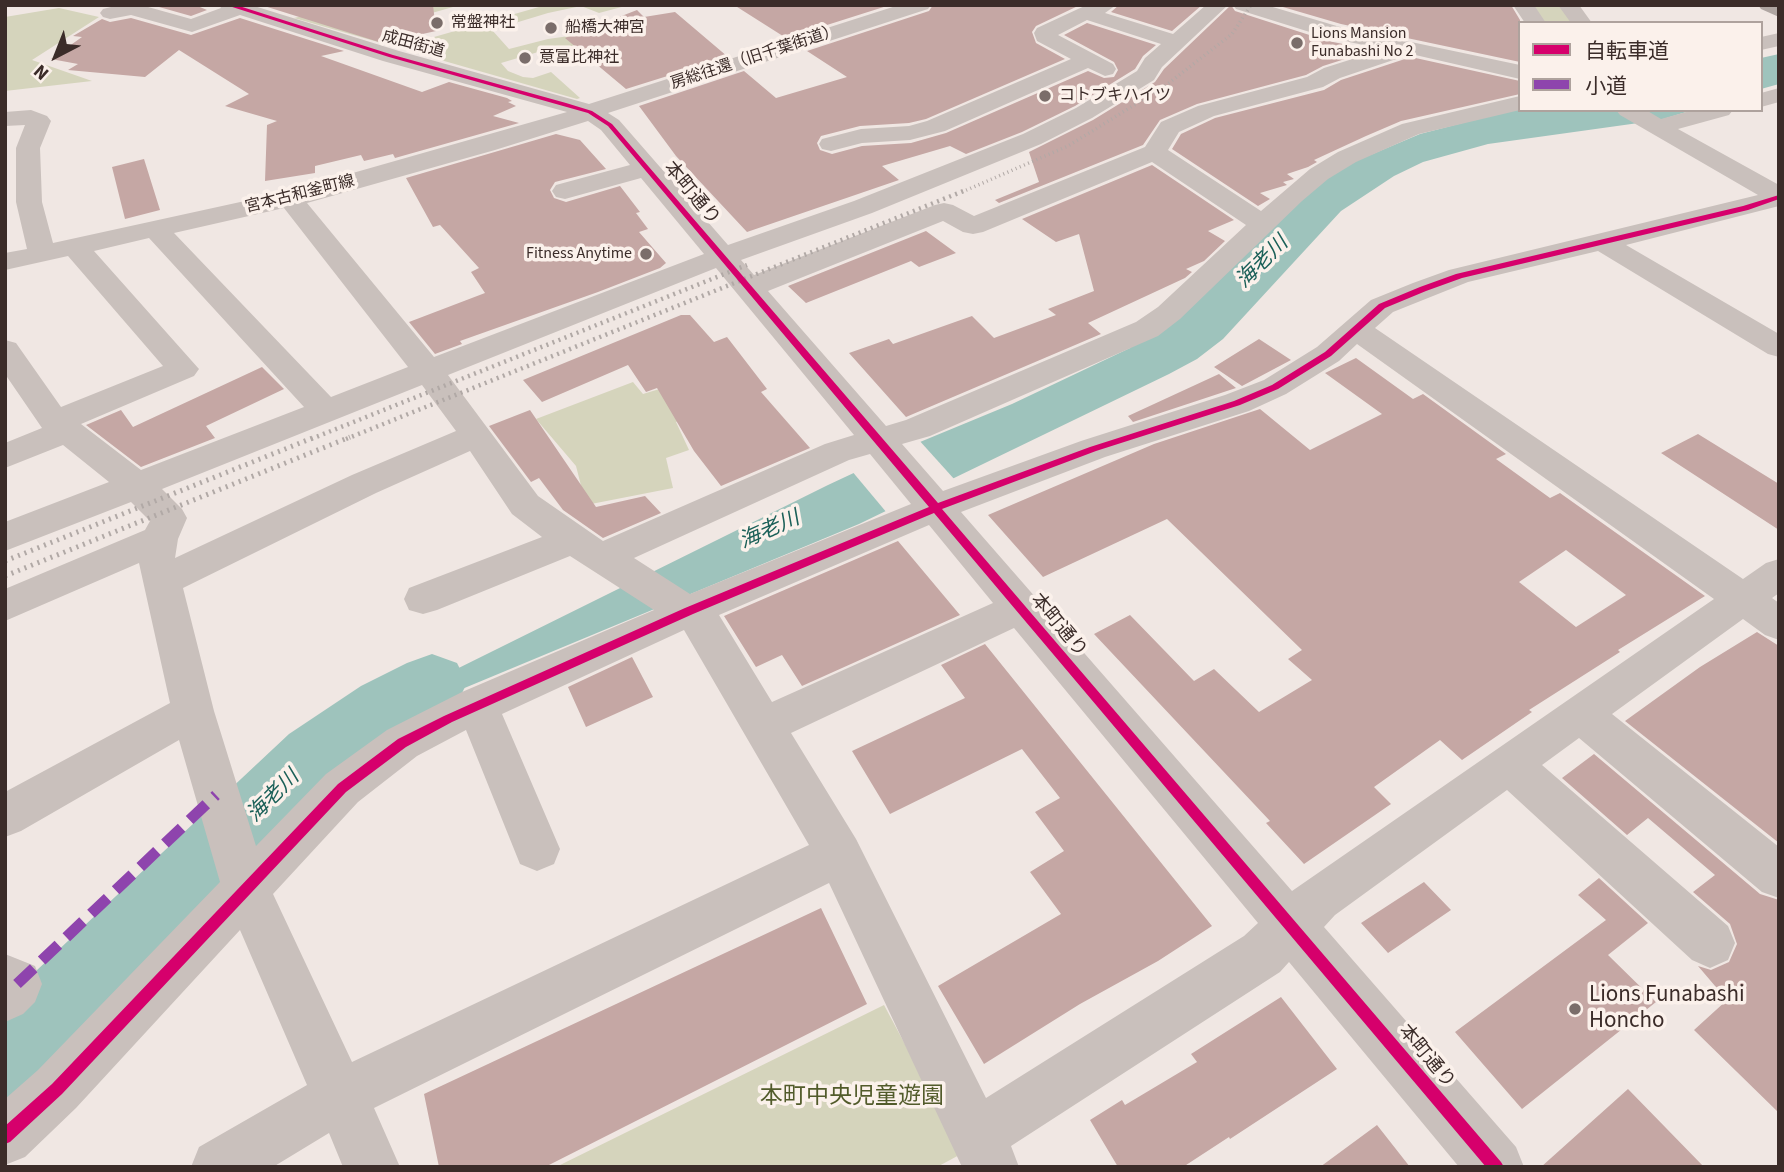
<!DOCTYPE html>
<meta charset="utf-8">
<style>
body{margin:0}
#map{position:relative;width:1784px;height:1172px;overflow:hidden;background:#f0e7e3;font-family:"Source Sans 3","Noto Sans JP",sans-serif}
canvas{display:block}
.frame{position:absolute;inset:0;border:7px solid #3b2c29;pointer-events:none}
.legend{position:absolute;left:1518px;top:21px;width:245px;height:91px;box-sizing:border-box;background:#fbf1eb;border:2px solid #aea29d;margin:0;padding:9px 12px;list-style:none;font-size:21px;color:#3b2c29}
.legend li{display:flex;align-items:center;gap:14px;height:35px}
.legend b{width:35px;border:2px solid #aea29d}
.north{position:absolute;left:21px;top:21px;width:70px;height:70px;-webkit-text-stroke:5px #fbf1eb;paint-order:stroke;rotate:222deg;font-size:19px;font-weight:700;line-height:28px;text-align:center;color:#3b2c29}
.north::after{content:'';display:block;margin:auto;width:24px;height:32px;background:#3b2c29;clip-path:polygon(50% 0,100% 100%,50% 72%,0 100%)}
</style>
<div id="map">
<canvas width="1784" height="1172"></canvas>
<div class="frame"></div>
<ul class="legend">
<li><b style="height:9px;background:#d6006c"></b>自転車道</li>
<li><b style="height:9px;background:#8e44ad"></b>小道</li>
</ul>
<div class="north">N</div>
</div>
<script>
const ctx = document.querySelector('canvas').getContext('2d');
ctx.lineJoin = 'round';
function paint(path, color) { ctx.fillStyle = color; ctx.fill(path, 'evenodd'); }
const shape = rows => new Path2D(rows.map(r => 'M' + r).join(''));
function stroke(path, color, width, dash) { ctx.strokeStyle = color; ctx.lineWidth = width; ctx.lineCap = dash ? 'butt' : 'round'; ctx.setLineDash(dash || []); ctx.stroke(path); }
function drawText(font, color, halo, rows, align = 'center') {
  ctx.font = font + ' "Source Sans 3","Noto Sans JP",sans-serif'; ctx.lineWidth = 7; ctx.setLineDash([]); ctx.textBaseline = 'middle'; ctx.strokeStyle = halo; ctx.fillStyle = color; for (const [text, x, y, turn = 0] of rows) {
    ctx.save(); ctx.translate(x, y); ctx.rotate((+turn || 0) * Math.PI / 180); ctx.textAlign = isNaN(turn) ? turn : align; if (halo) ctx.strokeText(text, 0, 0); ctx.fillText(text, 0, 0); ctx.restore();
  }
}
paint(shape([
 [350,5,460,5,372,30,420,41,546,5,629,5,599,13,581,6,548,13,492,30,509,49,548,39,626,28,567,48,555,47,501,63,508,71,523,77,533,78,551,72,580,98,577,99,294,18],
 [1530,5,1563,5,1577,23,1543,23],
 [59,8,99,17,32,60,92,81,5,91,5,17],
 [689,380,710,411,676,422,689,450,666,458,673,488,586,505,576,466,536,419,633,382,643,394],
 [884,1005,963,1153,937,1167,556,1167]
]), '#d5d4bc');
paint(shape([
 [1779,54,1779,84,1761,89,1761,58],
 [1520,108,1693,110,1660,120,1488,144,1423,162,1394,176,1341,211,1223,339,1197,359,1169,374,859,524,337,741,384,705,828,485,920,442,1012,404,1130,348,1301,198,1327,178,1356,161,1420,134]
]), '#9ec3bc');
paint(shape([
 [918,439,955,480,887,513,851,470]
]), '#f0e7e3');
paint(shape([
 [432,654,457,663,467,683,457,703,411,728,341,780,37,1094,5,1107,5,1000,289,734,361,686,407,663,432,654]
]), '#9ec3bc');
paint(shape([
 [152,5,195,5,207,10,191,16],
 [261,5,433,5,436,31,382,43],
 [734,5,890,5,786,38],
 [933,5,1080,5,1036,26,1032,32,1036,43,1065,59,926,119,909,123,860,126,821,136,817,143,820,150,832,154,862,146,911,143,946,133,1088,71,1104,78,1114,77,1118,70,1114,62,1064,35,1087,23,1156,45,1143,56,1135,69,1075,106,1022,132,966,154,950,146,882,166,899,180,747,232,676,156,639,106,744,71,776,98,847,77,807,51,929,11],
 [1119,5,1202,5,1172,31,1111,12],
 [1231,5,1235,11,1328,41,1373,50,1323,66,1306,75,1197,104,1160,120,1143,145,999,203,995,200,1039,182,1029,152,1093,120,1155,82,1164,69],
 [1276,5,1511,5,1520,20,1520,62,1341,24],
 [637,10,644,17,675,12,728,57,626,89,565,38],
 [131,18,191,35,240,18,344,51,321,56,422,92,449,82,507,98,512,101,508,102,516,106,493,116,519,123,395,158,393,154,364,161,361,155,315,166,315,173,265,181,267,125,277,121,225,106,249,94,179,50,145,77,68,70,78,64,51,59,82,37,73,36,102,19,110,22],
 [1411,57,1520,81,1520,94,1401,121,1366,136,1314,160,1317,162,1308,167,1287,174,1294,179,1283,182,1287,185,1260,193,1270,199,1258,206,1172,149,1181,134,1215,118,1324,90,1341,80],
 [556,134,580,140,606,169,555,182,550,190,554,198,566,202,620,186,640,212,636,213,648,229,639,232,666,263,660,268,598,292,460,341,462,344,435,354,409,322,485,293,471,272,479,268,440,225,433,227,406,178],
 [144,159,160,210,125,219,112,167],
 [1152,165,1234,220,1208,231,1225,241,1204,261,1186,269,1192,272,1185,278,1088,323,1101,334,906,417,849,353,889,339,893,344,972,316,994,338,1056,315,1048,309,1094,291,1079,234,1056,242,1022,219],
 [926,231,956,253,919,267,911,261,806,303,788,286],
 [681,315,690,315,714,342,727,337,767,389,761,392,810,448,721,486,694,451,657,388,646,392,628,365,542,402,523,380],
 [1259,339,1291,360,1242,386,1214,367],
 [1356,358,1413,399,1423,394,1506,454,1496,459,1550,498,1560,493,1705,596,1618,650,1620,652,1529,710,1532,712,1462,760,1440,740,1374,787,1391,804,1304,864,1266,823,1270,821,1094,634,1130,615,1194,681,1214,669,1259,712,1312,680,1288,659,1302,650,1167,519,1043,577,988,515,1154,444,1260,409,1310,450,1382,414,1325,373],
 [1566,550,1626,595,1576,627,1519,582],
 [262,367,284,389,206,426,215,438,141,467,86,425,121,410,133,427],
 [1219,374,1236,388,1133,422,1128,416],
 [530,410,596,507,645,496,661,513,603,538,563,510,539,478,531,482,489,426],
 [1698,434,1779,484,1779,530,1661,453],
 [898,541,960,615,802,686,782,655,756,667,724,616],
 [1757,632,1779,646,1779,843,1625,721,1700,667],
 [985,644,1212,926,1158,961,1080,1004,984,1064,938,986,1061,914,1030,872,1064,851,1035,812,1060,798,1022,749,890,814,852,751,965,698,941,665],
 [632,657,653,697,586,727,568,687],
 [1594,754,1760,894,1779,900,1779,1113,1694,1030,1727,1000,1698,966,1711,970,1729,962,1737,944,1730,924,1693,892,1715,875,1648,818,1627,835,1562,778],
 [1599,878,1648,923,1608,955,1656,1002,1522,1109,1455,1032,1606,920,1578,895],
 [1424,882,1451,910,1388,953,1361,923],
 [821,908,867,1004,545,1167,439,1167,424,1094],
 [1281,997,1337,1069,1230,1139,1229,1137,1183,1167,1118,1167,1090,1120,1122,1100,1125,1105,1197,1062,1191,1054],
 [1628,1089,1704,1167,1541,1167],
 [1377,1125,1410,1167,1320,1167]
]), '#c5a7a4');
paint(shape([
 [119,5,141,5,191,19,221,8,219,5,251,5,399,51,589,104,899,5,931,5,928,9,608,113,619,120,728,245,854,201,1023,134,1076,108,1137,71,1145,58,1161,44,1087,20,1058,35,1113,64,1116,69,1113,74,1105,76,1088,68,945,131,910,140,862,143,831,151,822,149,819,144,822,139,861,129,909,126,927,121,1071,59,1037,41,1034,33,1037,28,1078,9,1087,5,1116,5,1105,13,1173,34,1206,5,1228,5,1162,67,1154,80,1092,118,1041,144,872,213,741,260,754,275,935,205,944,203,953,205,974,216,1145,147,1161,122,1198,106,1307,77,1324,68,1384,49,1329,38,1236,9,1233,5,1266,5,1340,27,1520,65,1520,79,1411,54,1340,78,1323,87,1214,116,1179,132,1168,150,1261,211,1310,169,1338,152,1402,124,1520,96,1520,110,1419,134,1356,162,1328,179,1302,201,1180,319,1158,336,930,436,902,444,943,491,1081,441,1225,395,1264,380,1317,347,1371,300,1413,283,1449,270,1758,195,1620,115,1616,110,1646,110,1661,119,1693,110,1733,110,1729,115,1678,129,1779,185,1779,206,1626,245,1779,334,1779,357,1768,354,1598,251,1468,282,1393,312,1375,328,1743,579,1766,563,1779,559,1779,593,1772,598,1779,603,1779,640,1765,635,1743,619,1612,714,1779,847,1779,898,1762,892,1579,738,1542,765,1728,926,1735,943,1728,960,1710,968,1692,960,1507,790,1335,915,1324,927,1516,1147,1524,1167,1459,1167,1289,962,1280,972,1011,1146,1019,1167,962,1167,829,883,374,1108,400,1167,343,1167,329,1133,273,1167,191,1167,199,1147,307,1085,240,930,76,1108,25,1157,5,1165,5,1099,38,1070,220,882,179,740,21,831,5,837,5,792,170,703,139,563,5,621,5,589,145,530,150,521,131,502,5,551,5,522,109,482,63,445,5,468,5,443,42,428,5,374,5,340,16,343,61,407,163,366,68,256,5,270,5,253,27,249,16,202,16,148,25,125,5,126,5,112,31,110,47,116,51,121,40,148,42,202,53,243,286,192,567,112,383,61,240,15,192,32,131,15,110,19,103,17,100,13,103,9,119,5],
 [588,121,601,130,630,165,556,185,552,191,556,197,565,199,641,178,704,254,434,357,307,203,495,150,588,121],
 [1152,162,1246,225,1158,307,1136,322,906,420,886,426,768,291,943,221,963,232,973,234,983,232,1152,162],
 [284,208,408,367,331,397,174,233,284,208],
 [149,238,304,407,141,470,81,424,194,376,199,369,94,251,149,238],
 [716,268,854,435,825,444,603,541,538,496,448,375,716,268],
 [1357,344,1714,599,1292,891,961,512,1105,457,1249,411,1286,394,1339,361,1357,344],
 [422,385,456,431,352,475,175,558,178,539,187,518,182,509,162,489,422,385],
 [470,451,512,514,542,537,409,588,404,599,409,610,423,614,437,610,570,556,654,610,462,692,387,730,326,774,256,846,214,711,183,588,376,493,470,451],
 [870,454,911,504,690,594,634,558,849,460,870,454],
 [929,525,993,603,772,702,719,615,929,525],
 [1014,628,1258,923,1244,936,986,1098,856,839,791,733,1014,628],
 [684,630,809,845,352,1062,273,894,358,802,417,756,466,730,520,864,537,871,554,864,560,849,502,714,684,630],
 [1513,5,1534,5,1546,23,1525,23,1513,5],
 [1558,5,1579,5,1592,23,1571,23,1558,5],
 [1779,33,1779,46,1761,50,1761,37,1779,33],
 [1779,88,1779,102,1761,107,1761,93,1779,88],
 [5,954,35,966,42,984,35,1002,23,1014,5,1022,5,954]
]), '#c9c0bc');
paint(shape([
 [1758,5,1779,5,1779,17,1761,9,1758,5]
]), '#afa6a2');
stroke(shape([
 [962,192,1068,146,1165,86,1232,34,1251,5]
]), '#b1a9a6', 3.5, [1, 3.5]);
stroke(shape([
 [311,439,747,265],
 [346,439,966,190]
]), '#b1a9a6', 4.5, [2, 4.5]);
stroke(shape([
 [5,561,315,437],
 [5,576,350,437]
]), '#b1a9a6', 5, [2, 5]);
stroke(shape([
 [17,984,216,795]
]), '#8e44ad', 11, [23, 11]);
paint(shape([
 [226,5,236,5,393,55,566,103,592,111,612,124,938,503,1090,447,1234,401,1272,385,1325,352,1379,304,1420,287,1456,274,1743,206,1779,195,1779,199,1748,210,1462,278,1426,291,1385,308,1331,356,1278,389,1240,405,1096,451,942,509,1501,1162,1504,1167,1486,1167,934,513,693,614,452,722,406,747,346,792,62,1094,10,1142,5,1144,5,1126,52,1084,338,784,398,739,444,716,685,608,929,507,608,126,588,113,389,57,226,5]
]), '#d6006c');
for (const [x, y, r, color] of [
 [437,23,7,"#7a6d6a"],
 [551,28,7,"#7a6d6a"],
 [1297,43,7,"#7a6d6a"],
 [525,58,7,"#7a6d6a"],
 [1045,96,7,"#7a6d6a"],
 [646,254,7,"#7a6d6a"],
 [1575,1009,7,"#7a6d6a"]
]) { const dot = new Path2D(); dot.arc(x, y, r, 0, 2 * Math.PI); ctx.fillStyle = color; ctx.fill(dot); stroke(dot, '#fbf1eb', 2.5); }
drawText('16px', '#3b2c29', '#fbf1eb', [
 ["常盤神社",451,23],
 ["船橋大神宮",565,28],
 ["Lions Mansion",1311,34],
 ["Funabashi No 2",1311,52],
 ["意富比神社",539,58],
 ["コトブキハイツ",1059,96],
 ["Fitness Anytime",632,254,"right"]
], 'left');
drawText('16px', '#3b2c29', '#fbf1eb', [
 ["成田街道",413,45,15],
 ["房総往還（旧千葉街道）",755,58,-18],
 ["宮本古和釜町線",300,195,-14]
]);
drawText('19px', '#3b2c29', '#fbf1eb', [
 ["本町通り",691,194,50],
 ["本町通り",1058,626,50],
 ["本町通り",1426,1057,50]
]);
drawText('italic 21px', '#1b6058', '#fbf1eb', [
 ["海老川",1263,263,-45],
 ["海老川",770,531,-24],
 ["海老川",274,797,-45]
]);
drawText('23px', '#3b2c29', '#fbf1eb', [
 ["Lions Funabashi",1589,996],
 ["Honcho",1589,1022]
], 'left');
drawText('23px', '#525b2b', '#fbf1eb', [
 ["本町中央児童遊園",852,1098]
]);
</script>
